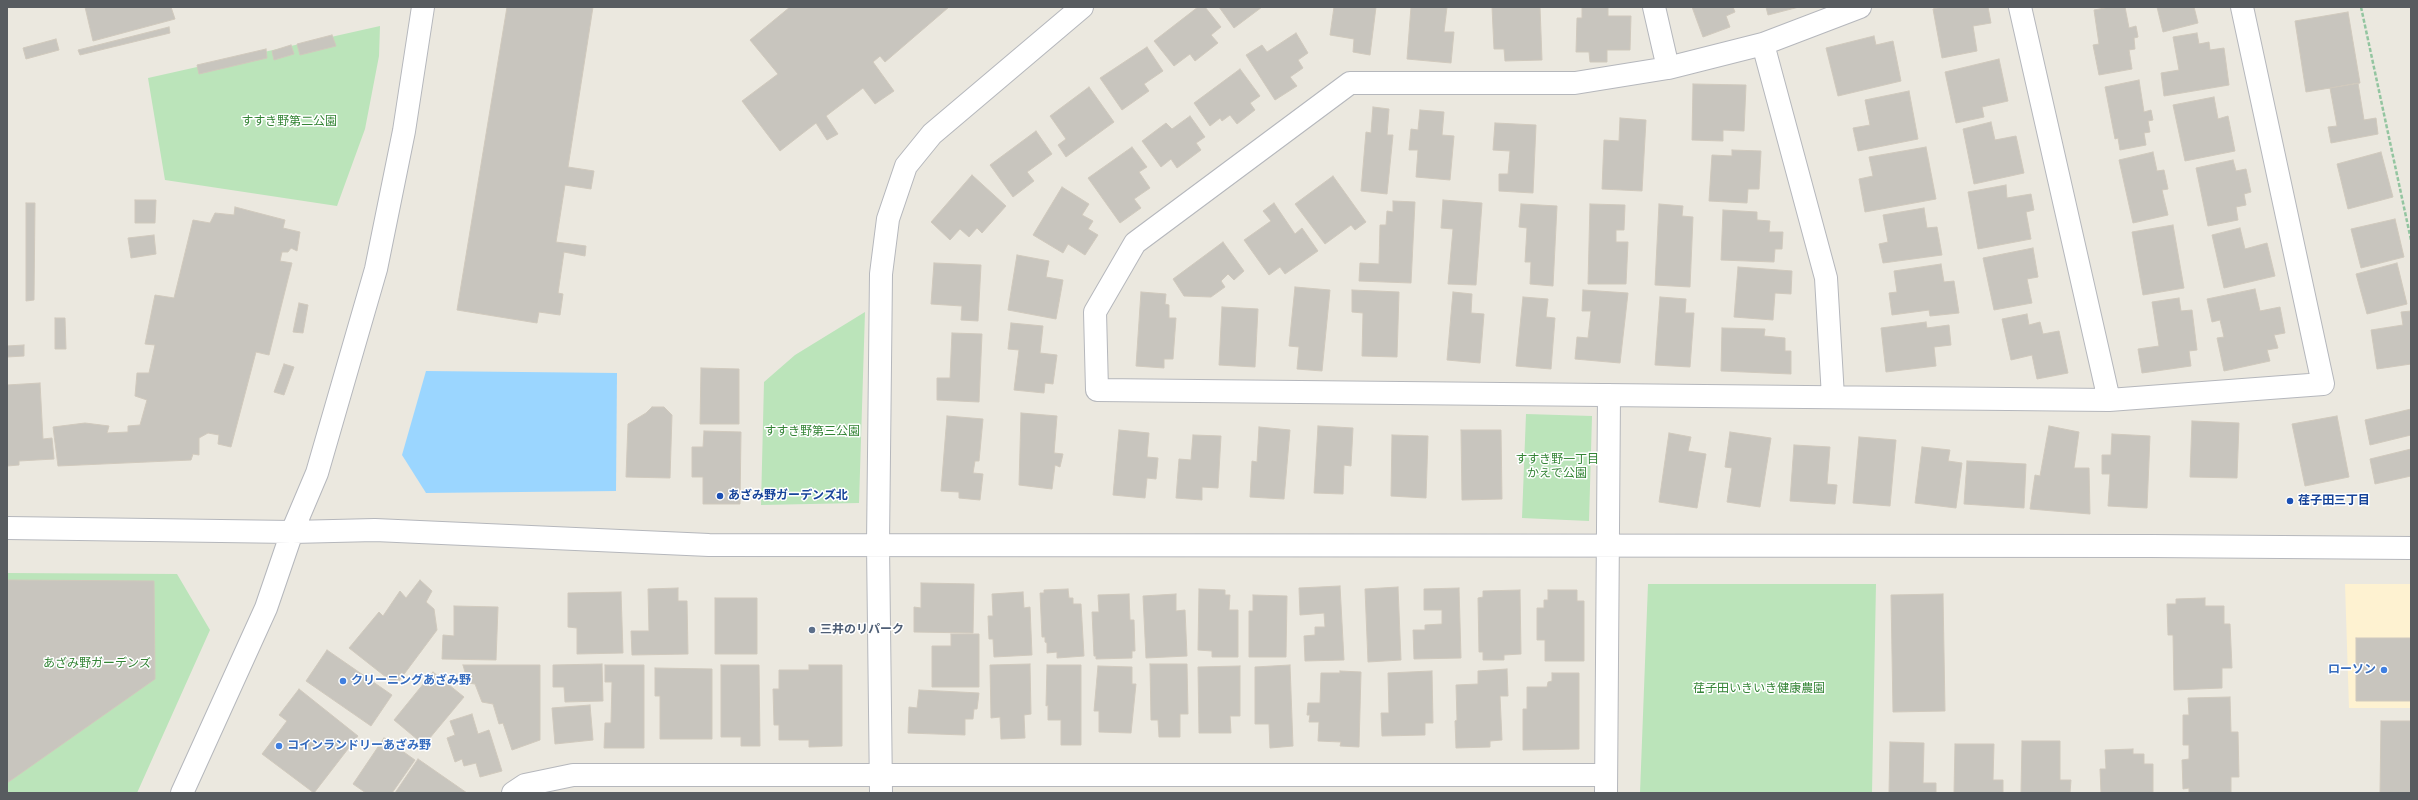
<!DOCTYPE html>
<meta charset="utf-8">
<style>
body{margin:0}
#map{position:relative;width:2418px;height:800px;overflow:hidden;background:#ebe8df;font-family:"Fira Sans Condensed",sans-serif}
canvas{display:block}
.frame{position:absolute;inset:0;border:8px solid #585c60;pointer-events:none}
</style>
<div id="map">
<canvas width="2418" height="800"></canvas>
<div class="frame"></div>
</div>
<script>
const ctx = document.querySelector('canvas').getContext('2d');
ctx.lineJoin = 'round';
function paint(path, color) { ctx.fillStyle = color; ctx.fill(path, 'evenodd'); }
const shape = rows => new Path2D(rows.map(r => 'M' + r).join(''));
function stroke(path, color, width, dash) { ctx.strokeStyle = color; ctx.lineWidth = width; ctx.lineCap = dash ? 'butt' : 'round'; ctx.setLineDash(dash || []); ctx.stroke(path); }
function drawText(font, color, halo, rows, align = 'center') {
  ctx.font = font + ' "Fira Sans Condensed","Noto Sans JP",sans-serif'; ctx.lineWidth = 3; ctx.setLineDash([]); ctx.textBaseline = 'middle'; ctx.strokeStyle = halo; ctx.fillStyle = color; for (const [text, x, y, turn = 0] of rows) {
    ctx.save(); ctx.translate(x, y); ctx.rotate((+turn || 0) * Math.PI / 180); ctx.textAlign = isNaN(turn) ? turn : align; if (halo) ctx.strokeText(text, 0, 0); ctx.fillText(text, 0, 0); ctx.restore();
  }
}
paint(shape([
 [2345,584,2411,584,2411,708,2349,708]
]), '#fef2d1');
paint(shape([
 [380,26,379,56,365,129,337,206,165,180,148,78],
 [865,312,859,503,761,505,764,382,795,355],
 [1526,414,1592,416,1589,521,1522,518],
 [7,573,177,574,210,630,137,793,7,793],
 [1648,584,1876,584,1872,793,1640,793]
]), '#bbe4ba');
paint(shape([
 [426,371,617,373,616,491,426,493,402,455]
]), '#9bd6ff');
const building = shape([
 [85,7,171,7,175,19,93,41,85,7],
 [507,7,593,7,568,167,594,171,591,189,565,185,556,242,586,246,585,256,564,252,558,293,563,294,560,315,539,312,537,323,457,310,507,7],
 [790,7,949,7,885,62,880,56,873,62,894,91,875,104,863,88,826,116,838,134,827,140,816,123,780,151,742,101,778,74,750,40,790,7],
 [1198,7,1205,7,1221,27,1211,35,1218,43,1195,61,1190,54,1174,66,1154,41,1198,7],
 [1219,7,1262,7,1234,28,1219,7],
 [1334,7,1376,7,1370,55,1353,52,1354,39,1330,35,1334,7],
 [1411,7,1447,7,1444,32,1454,32,1451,63,1407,59,1411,7],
 [1492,7,1540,7,1542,60,1505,61,1504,49,1494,49,1492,7],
 [1582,7,1608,7,1608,16,1631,16,1630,50,1607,50,1607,62,1590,62,1589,52,1576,52,1577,18,1582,18,1582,7],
 [1692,7,1733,7,1735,12,1726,16,1730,27,1703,37,1692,7],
 [1766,7,1799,7,1768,15,1766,7],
 [1942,7,1988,7,1991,23,1973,26,1977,51,1942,58,1933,9,1942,7],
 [2110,7,2125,7,2129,28,2136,26,2138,37,2134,38,2135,49,2129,50,2132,69,2099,75,2093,45,2099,44,2094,10,2110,7],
 [2157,7,2194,7,2198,23,2163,32,2157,7],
 [2348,12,2360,83,2306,92,2295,21,2348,12],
 [169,27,170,33,80,55,78,50,169,27],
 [1296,33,1308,53,1298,60,1303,68,1290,77,1297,86,1275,100,1246,55,1262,45,1267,52,1296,33],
 [2197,33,2199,44,2209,42,2210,50,2224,48,2229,85,2164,96,2161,73,2179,70,2173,37,2197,33],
 [332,35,336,46,300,55,297,44,332,35],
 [1874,36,1876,45,1893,41,1901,81,1838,96,1826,48,1874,36],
 [56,39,59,50,26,59,23,48,56,39],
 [291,45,294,54,274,60,272,51,291,45],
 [1147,47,1163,71,1144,84,1149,91,1122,110,1100,78,1147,47],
 [266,49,267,58,199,74,197,65,266,49],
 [1999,59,2008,101,1982,107,1984,117,1956,123,1945,72,1999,59],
 [1240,69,1260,96,1250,103,1255,110,1237,124,1230,115,1222,121,1220,118,1210,126,1194,103,1240,69],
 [2139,80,2144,112,2151,110,2153,120,2148,121,2150,132,2144,133,2146,145,2120,150,2118,138,2115,139,2105,87,2139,80],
 [2358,83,2364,120,2376,118,2378,134,2331,143,2328,127,2337,126,2330,88,2358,83],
 [1693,84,1746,85,1744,131,1723,130,1723,141,1692,140,1693,84],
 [1089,87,1114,122,1066,157,1058,145,1066,139,1050,116,1089,87],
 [1909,91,1918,139,1858,151,1853,128,1870,125,1865,100,1909,91],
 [2214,97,2218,119,2228,116,2235,151,2185,161,2173,105,2214,97],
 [1373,107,1389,109,1387,135,1393,135,1387,194,1361,191,1366,132,1371,133,1373,107],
 [1420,110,1444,112,1442,135,1454,136,1450,180,1416,177,1418,150,1409,150,1411,129,1418,130,1420,110],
 [1190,116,1205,137,1196,143,1201,150,1177,168,1171,159,1161,167,1142,141,1166,123,1172,129,1190,116],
 [1620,118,1646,120,1642,191,1602,189,1604,140,1619,141,1620,118],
 [1991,122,1995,140,2016,136,2024,173,1974,184,1963,129,1991,122],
 [1495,123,1536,125,1533,193,1499,191,1499,174,1508,174,1510,151,1493,150,1495,123],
 [1036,131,1052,154,1027,172,1034,181,1013,197,990,165,1036,131],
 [1132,147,1147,167,1139,172,1150,188,1134,199,1141,208,1120,223,1088,178,1132,147],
 [1926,147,1936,199,1865,212,1859,179,1873,176,1869,157,1926,147],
 [1732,150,1761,151,1759,189,1748,189,1747,203,1709,201,1712,155,1732,156,1732,150],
 [2153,152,2157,171,2164,170,2168,189,2162,190,2168,215,2133,223,2119,160,2153,152],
 [2381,152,2393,197,2348,209,2337,164,2381,152],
 [2233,160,2236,171,2246,169,2251,192,2244,194,2246,205,2236,207,2238,220,2208,226,2196,168,2233,160],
 [972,175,1006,206,982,233,977,228,969,237,960,229,950,240,931,222,972,175],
 [1333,176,1366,222,1355,230,1351,225,1325,244,1295,204,1333,176],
 [2006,185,2007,198,2031,194,2034,210,2026,212,2031,239,1978,249,1968,192,2006,185],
 [1062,187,1089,204,1082,215,1093,221,1088,229,1098,235,1085,255,1068,244,1063,253,1033,235,1062,187],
 [135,200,156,200,155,223,135,223,135,200],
 [1443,200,1482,203,1476,285,1448,284,1453,229,1441,228,1443,200],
 [1393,201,1415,202,1411,283,1359,281,1360,263,1379,264,1380,225,1386,225,1387,211,1393,212,1393,201],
 [26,203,35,203,34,300,26,301,26,203],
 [1274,203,1295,234,1302,228,1318,251,1285,274,1280,267,1269,275,1244,240,1271,221,1263,211,1274,203],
 [1521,204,1557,206,1553,286,1530,284,1531,262,1525,262,1527,228,1519,227,1521,204],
 [1590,204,1625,205,1624,230,1616,230,1616,242,1628,242,1626,284,1588,284,1590,204],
 [1659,204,1683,206,1682,216,1693,217,1690,287,1655,285,1659,204],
 [235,207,285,220,283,228,300,232,297,251,291,248,288,252,282,252,280,261,292,263,269,355,256,352,231,447,218,444,219,435,208,433,199,438,199,455,193,454,191,460,58,466,53,427,85,423,109,426,107,433,128,432,128,426,140,425,147,400,135,396,137,373,149,373,155,345,145,344,155,295,174,298,193,220,210,223,215,213,234,215,235,207],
 [1924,208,1927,228,1937,227,1942,255,1883,263,1879,244,1888,242,1883,215,1924,208],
 [1723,210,1757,212,1757,220,1770,221,1769,232,1783,232,1782,249,1775,249,1774,262,1721,260,1723,210],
 [2395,219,2404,257,2361,268,2351,229,2395,219],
 [2173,225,2184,288,2143,295,2132,232,2173,225],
 [2240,228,2245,249,2267,243,2275,276,2224,288,2212,235,2240,228],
 [154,235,156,254,131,258,128,238,154,235],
 [1223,242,1244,271,1234,280,1228,274,1221,281,1225,287,1211,297,1184,296,1173,279,1223,242],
 [2033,248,2038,277,2027,279,2032,303,1994,310,1983,258,2033,248],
 [1017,255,1049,261,1046,277,1063,280,1056,319,1008,310,1017,255],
 [934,263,981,265,978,321,961,320,962,306,931,304,934,263],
 [2397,263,2407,304,2367,314,2356,274,2397,263],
 [1941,264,1944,282,1954,281,1959,313,1930,316,1929,310,1892,315,1889,293,1897,292,1894,271,1941,264],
 [1738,267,1792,271,1791,294,1775,293,1773,320,1734,317,1738,267],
 [1295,287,1330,290,1322,371,1297,369,1299,347,1289,346,1295,287],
 [2255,289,2260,311,2280,307,2285,333,2274,335,2278,348,2267,350,2270,361,2224,371,2217,338,2224,337,2220,320,2212,322,2207,299,2255,289],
 [1352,290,1399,292,1397,357,1362,356,1363,313,1352,312,1352,290],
 [1583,290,1628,293,1620,363,1575,359,1577,337,1588,338,1591,311,1582,311,1583,290],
 [1141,292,1166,294,1165,304,1169,305,1169,318,1176,318,1173,359,1164,359,1164,368,1136,366,1141,292],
 [1453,292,1472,294,1471,313,1484,314,1480,363,1447,360,1453,292],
 [1523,297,1548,299,1546,317,1555,318,1551,369,1516,366,1523,297],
 [1660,297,1686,299,1685,313,1694,313,1690,367,1655,365,1660,297],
 [2179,298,2181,311,2192,310,2197,350,2189,351,2191,366,2142,373,2138,349,2159,346,2152,302,2179,298],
 [299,303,308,305,303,333,293,332,299,303],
 [1222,307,1258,309,1255,367,1219,365,1222,307],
 [2411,311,2411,364,2377,369,2371,330,2403,325,2401,312,2411,311],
 [2027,314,2029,325,2040,322,2043,334,2059,331,2068,373,2037,379,2032,355,2011,360,2002,319,2027,314],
 [55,318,65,318,66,349,55,349,55,318],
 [1926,322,1927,328,1949,325,1951,345,1934,347,1936,366,1886,372,1881,328,1926,322],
 [1011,323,1043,326,1040,353,1057,355,1053,384,1045,383,1044,393,1014,390,1019,350,1008,349,1011,323],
 [1722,328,1765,329,1764,336,1785,338,1785,351,1791,351,1791,374,1721,371,1722,328],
 [952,333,982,334,979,402,937,400,937,378,950,378,952,333],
 [24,345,24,356,7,357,7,346,24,345],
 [284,364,294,367,284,395,274,392,284,364],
 [701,368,739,369,739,424,700,424,701,368],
 [40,383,43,439,52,438,54,459,19,461,19,465,7,466,7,385,40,383],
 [652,407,664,407,672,415,670,478,626,477,628,424,646,413,652,407],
 [2411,409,2411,435,2370,445,2365,420,2411,409],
 [1021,413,1057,416,1054,453,1063,454,1060,467,1055,465,1052,489,1019,485,1021,413],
 [947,416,983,419,979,461,975,461,973,473,983,474,980,500,959,498,959,492,941,491,947,416],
 [2337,416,2349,477,2305,486,2292,424,2337,416],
 [2192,421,2239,423,2237,478,2190,477,2192,421],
 [1318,426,1353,428,1351,466,1344,465,1343,494,1314,493,1318,426],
 [2049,426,2079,432,2074,468,2089,468,2090,514,2030,509,2035,475,2040,476,2049,426],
 [1259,427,1290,430,1284,499,1250,497,1252,461,1257,462,1259,427],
 [1119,430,1149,433,1147,457,1158,458,1156,479,1147,478,1145,498,1113,495,1119,430],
 [1461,430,1501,430,1502,499,1462,500,1461,430],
 [704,431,741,432,740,504,703,504,703,477,692,477,692,447,703,447,704,431],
 [1730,432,1771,438,1760,507,1727,502,1732,468,1725,467,1730,432],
 [1669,433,1691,437,1688,451,1706,454,1697,508,1659,502,1669,433],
 [2112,434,2150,436,2147,508,2108,506,2110,474,2102,474,2102,455,2111,455,2112,434],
 [1193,435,1221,436,1218,488,1202,487,1202,500,1176,498,1179,459,1191,460,1193,435],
 [1392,435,1428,436,1426,498,1391,496,1392,435],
 [1859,437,1896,440,1890,506,1853,503,1859,437],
 [1794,445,1830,447,1827,484,1837,485,1835,504,1790,501,1794,445],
 [1922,447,1950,450,1948,461,1962,463,1956,508,1915,503,1922,447],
 [2411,449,2411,476,2375,484,2370,459,2411,449],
 [1967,461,2026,464,2024,508,1964,504,1967,461],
 [7,580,154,581,155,679,7,783,7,580],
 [420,580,432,591,426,602,434,609,437,630,396,685,349,648,379,612,383,616,400,591,406,598,420,580],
 [921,583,974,584,973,633,914,632,914,607,921,608,921,583],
 [1340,586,1344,660,1305,661,1304,636,1315,635,1315,627,1325,627,1324,613,1300,615,1299,588,1340,586],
 [1398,587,1401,660,1368,662,1365,589,1398,587],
 [678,588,678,601,687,601,688,654,632,655,631,631,649,631,648,589,678,588],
 [1459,588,1461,658,1414,659,1413,630,1425,630,1425,625,1442,624,1442,610,1424,610,1424,589,1459,588],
 [1068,589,1069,598,1073,598,1073,604,1081,604,1084,656,1057,658,1057,652,1047,653,1047,643,1045,642,1045,637,1042,637,1040,593,1044,593,1044,590,1068,589],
 [1199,589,1225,590,1225,595,1230,595,1229,610,1238,610,1238,657,1212,657,1212,651,1198,650,1199,589],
 [1520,590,1521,654,1504,655,1504,660,1483,660,1483,652,1479,652,1478,598,1483,597,1483,591,1520,590],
 [1548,590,1577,590,1577,601,1584,601,1584,661,1545,661,1545,640,1537,640,1537,608,1544,608,1544,600,1548,600,1548,590],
 [621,592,623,653,577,654,577,628,568,627,568,593,621,592],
 [1023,592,1024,608,1030,607,1032,655,994,657,993,639,989,639,988,616,993,616,992,594,1023,592],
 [1129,594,1130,620,1134,620,1135,651,1132,651,1132,658,1096,659,1096,656,1094,656,1092,612,1099,612,1098,595,1129,594],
 [1176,594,1176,611,1185,610,1187,656,1146,658,1143,596,1176,594],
 [1943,594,1945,711,1893,712,1891,595,1943,594],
 [1253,595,1287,596,1286,657,1249,657,1249,611,1253,611,1253,595],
 [715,598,757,598,757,654,715,654,715,598],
 [2205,598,2205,606,2224,606,2224,624,2230,624,2232,668,2222,668,2222,688,2174,690,2173,635,2168,635,2167,604,2176,604,2176,599,2205,598],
 [454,606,498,607,496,660,442,659,443,635,454,636,454,606],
 [951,634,979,634,979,687,932,687,932,646,951,646,951,634],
 [2356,638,2411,638,2411,701,2356,701,2356,638],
 [327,650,392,695,371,726,306,681,327,650],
 [602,664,603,701,565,702,564,687,553,687,553,665,602,664],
 [1030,664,1031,714,1024,715,1025,738,1001,739,1000,717,991,718,990,665,1030,664],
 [1150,664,1187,664,1188,714,1180,714,1180,737,1159,737,1158,720,1151,720,1150,664],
 [463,665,540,665,540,740,512,750,503,723,499,724,493,704,482,702,475,684,468,683,463,665],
 [605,665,644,665,644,748,604,748,605,723,611,723,612,682,605,682,605,665],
 [721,665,759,665,760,746,741,746,741,737,721,737,721,665],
 [809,665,842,665,842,746,809,747,809,740,779,740,779,725,774,725,773,689,779,689,779,670,809,670,809,665],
 [1047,665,1081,665,1081,745,1061,745,1061,720,1048,720,1048,705,1046,706,1047,665],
 [1290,665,1293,746,1270,748,1269,724,1255,724,1255,667,1290,665],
 [1098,666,1132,667,1132,684,1136,684,1131,733,1099,732,1099,711,1094,711,1098,666],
 [1240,666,1240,716,1230,716,1231,733,1199,733,1198,667,1240,666],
 [655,668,712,669,712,739,660,739,660,696,655,696,655,668],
 [1507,669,1508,696,1500,696,1502,740,1490,741,1490,747,1456,748,1455,721,1457,720,1456,685,1478,684,1478,671,1507,669],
 [1340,671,1361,672,1359,747,1340,746,1341,742,1318,741,1319,722,1309,722,1310,715,1307,715,1308,703,1320,703,1321,673,1340,673,1340,671],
 [1432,671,1433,723,1425,723,1425,735,1382,736,1381,713,1389,713,1388,673,1432,671],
 [433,672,464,697,424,745,394,720,433,672],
 [1552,673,1579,673,1579,749,1523,750,1523,709,1527,709,1527,687,1547,687,1548,682,1552,681,1552,673],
 [299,689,358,736,314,793,262,754,287,721,279,715,299,689],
 [919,690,979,693,977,709,974,709,973,719,965,719,965,735,908,733,909,707,917,708,919,690],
 [2230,697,2231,732,2238,732,2239,777,2231,777,2231,793,2189,793,2189,788,2183,789,2182,760,2189,759,2189,745,2183,745,2183,715,2189,715,2188,698,2230,697],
 [590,705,593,740,555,744,552,708,590,705],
 [472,714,478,734,489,730,502,771,480,777,476,763,464,766,462,759,455,762,447,738,455,735,450,721,472,714],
 [2381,721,2411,721,2411,793,2380,793,2381,721],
 [384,738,415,760,392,793,366,793,353,784,384,738],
 [2022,741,2060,741,2060,780,2071,780,2070,793,2021,793,2022,741],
 [1890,742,1924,743,1923,783,1936,783,1936,793,1889,793,1890,742],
 [1955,744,1994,744,1993,780,2003,780,2003,793,1954,793,1955,744],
 [2133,749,2133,754,2144,754,2144,764,2153,764,2153,793,2101,793,2100,769,2106,769,2105,750,2133,749],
 [418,759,467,793,395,793,418,759]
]);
paint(building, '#c8c5be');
stroke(building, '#d0c9bd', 1);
const minor = shape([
 [1654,7,1668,68],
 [1860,7,1763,44,1668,68,1575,83,1350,83,1135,243,1095,312,1097,390,2109,400,2323,384,2242,7],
 [2020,7,2109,400],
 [1763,44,1826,278,1833,397],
 [7,528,292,532,375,530,709,545,2151,546,2411,548],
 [182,793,266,608,292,532,317,473,376,269,404,131,423,7],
 [513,793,525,785,573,775,1606,775],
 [881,793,878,544,881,274,888,219,906,166,932,134,1082,7],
 [1606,793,1609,395]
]);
stroke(minor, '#b5b7bc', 24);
stroke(shape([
 [2361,7,2411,240]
]), '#93c5a0', 2.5, [4, 2]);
stroke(minor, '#fff', 22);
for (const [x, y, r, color] of [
 [720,496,4,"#1a4fb4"],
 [2290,501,4,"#1a4fb4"],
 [812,630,4,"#5c6f8a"],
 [2384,670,4,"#3f7fe0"],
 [343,681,4,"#3f7fe0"],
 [279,746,4,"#3f7fe0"]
]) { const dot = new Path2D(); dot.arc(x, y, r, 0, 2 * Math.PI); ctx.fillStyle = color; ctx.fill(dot); stroke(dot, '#fff', 1.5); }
drawText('12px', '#338435', '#fff', [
 ["すすき野第二公園",289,122],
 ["すすき野第三公園",812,432],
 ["すすき野一丁目",1557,460],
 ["かえで公園",1557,474],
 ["あざみ野ガーデンズ",97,664],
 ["荏子田いきいき健康農園",1759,689]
]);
drawText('bold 12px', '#164399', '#fff', [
 ["あざみ野ガーデンズ北",728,496],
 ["荏子田三丁目",2298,501]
], 'left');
drawText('bold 12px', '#4e5e75', '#fff', [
 ["三井のリパーク",820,630]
], 'left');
drawText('bold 12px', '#366cbe', '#fff', [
 ["ローソン",2376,670,"right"],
 ["クリーニングあざみ野",351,681],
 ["コインランドリーあざみ野",287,746]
], 'left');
</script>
